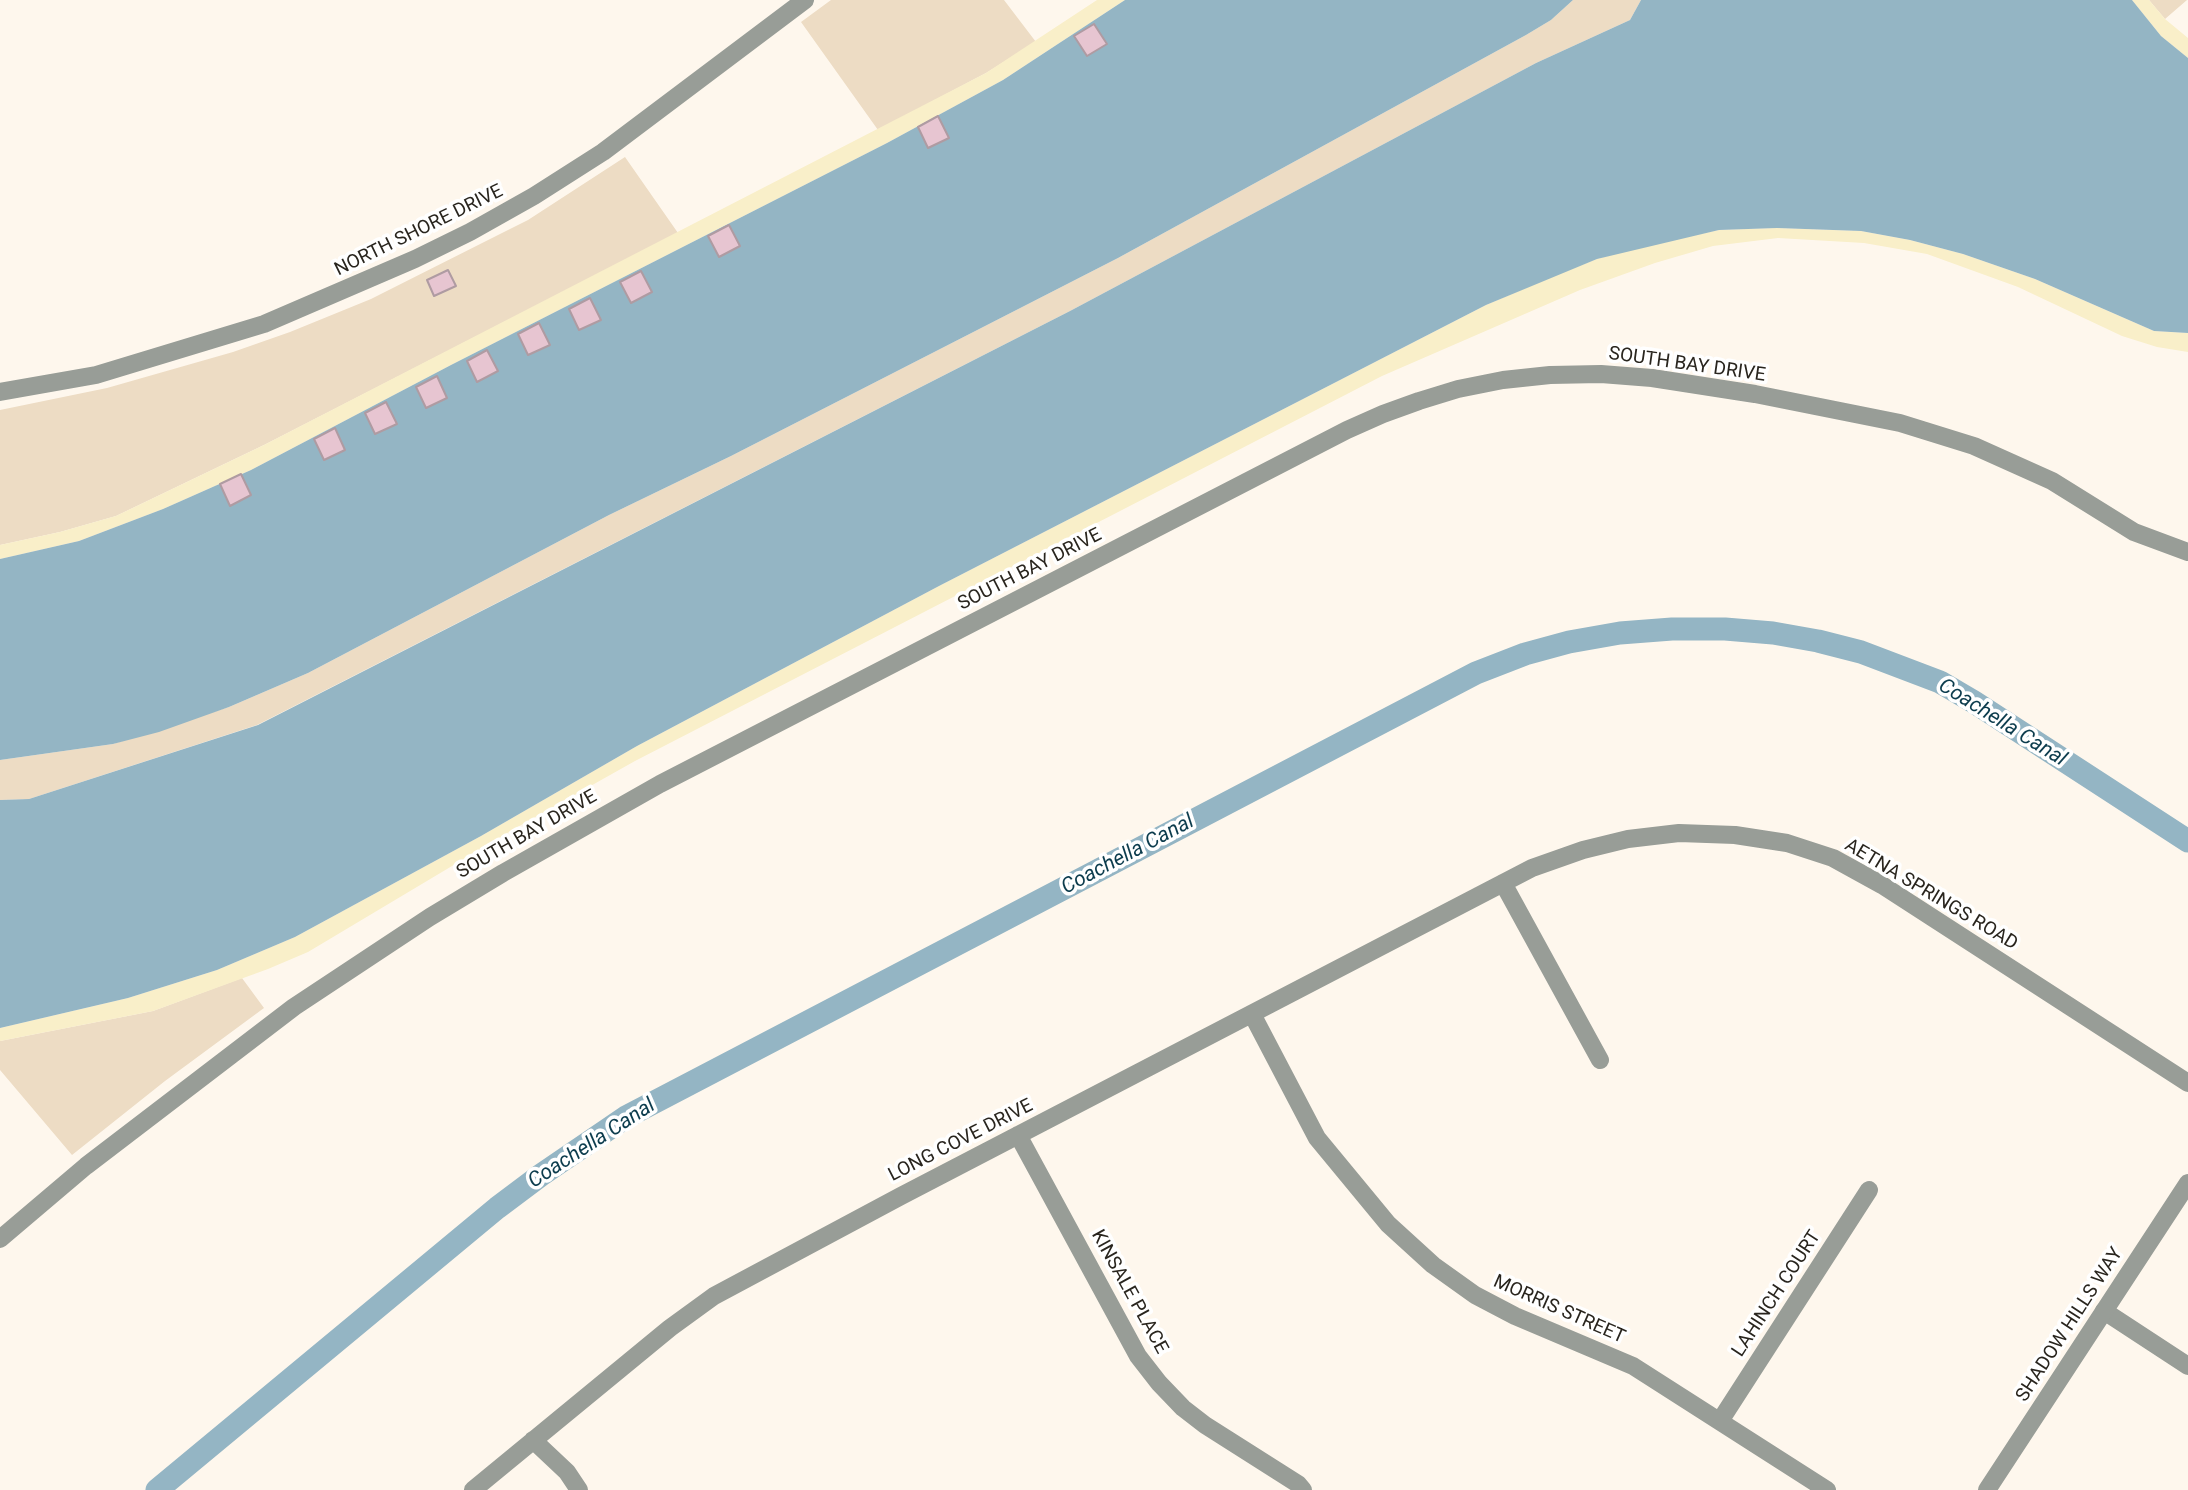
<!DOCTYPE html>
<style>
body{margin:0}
canvas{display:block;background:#fef7ed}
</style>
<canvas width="2188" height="1490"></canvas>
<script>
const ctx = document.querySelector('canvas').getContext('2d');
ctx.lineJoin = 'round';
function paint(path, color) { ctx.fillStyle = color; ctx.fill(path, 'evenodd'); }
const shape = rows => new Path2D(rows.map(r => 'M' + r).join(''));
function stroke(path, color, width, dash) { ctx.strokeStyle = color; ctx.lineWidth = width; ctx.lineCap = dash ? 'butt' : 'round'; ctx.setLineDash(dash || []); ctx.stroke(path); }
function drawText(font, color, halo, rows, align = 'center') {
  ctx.font = font + ' Roboto,sans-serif'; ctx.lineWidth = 7; ctx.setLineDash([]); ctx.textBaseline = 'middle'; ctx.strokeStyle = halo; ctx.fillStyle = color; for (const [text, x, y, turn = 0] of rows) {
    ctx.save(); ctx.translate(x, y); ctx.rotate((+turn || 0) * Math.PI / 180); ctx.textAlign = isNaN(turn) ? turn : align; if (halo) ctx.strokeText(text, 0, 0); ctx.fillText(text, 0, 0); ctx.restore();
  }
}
paint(shape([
 [831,0,1004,0,1036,42,986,73,878,130,801,22],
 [1573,0,1641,0,1630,20,1536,63,1070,311,257,725,29,799,0,800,0,760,113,744,229,707,308,673,609,515,731,456,1118,258,1526,35,1551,20],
 [2149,0,2187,0,2165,19],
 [625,157,678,233,264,445,116,516,60,532,0,545,0,410,107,388,233,352,290,332,371,299,504,232,528,220],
 [242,978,264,1008,165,1081,72,1155,0,1070,0,1041,153,1011]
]), '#eddcc4');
paint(shape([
 [1097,0,1125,0,1003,80,887,143,451,365,251,470,163,509,79,541,0,559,0,545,60,532,116,516,264,445,986,73],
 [2132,0,2149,0,2165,19,2188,38,2188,58,2161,36],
 [1776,228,1861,231,1910,240,1963,254,2035,279,2154,331,2188,333,2188,352,2157,347,2122,336,2018,287,1927,254,1864,243,1778,238,1713,246,1655,263,1580,290,1382,376,635,761,514,829,308,952,268,969,153,1011,0,1041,0,1028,128,998,217,970,295,937,481,836,637,746,939,586,1486,305,1556,275,1597,259,1636,248,1719,230]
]), '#f9efc9');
paint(shape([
 [1125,0,1573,0,1551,20,1526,35,1118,258,731,456,609,515,308,673,229,707,159,732,113,744,0,760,0,559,79,541,163,509,251,470,451,365,887,143,1003,80],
 [1641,0,2132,0,2161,36,2188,58,2188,333,2154,331,2035,279,1963,254,1910,240,1861,231,1777,228,1719,230,1597,259,1486,305,939,586,637,746,481,836,295,937,217,970,128,998,0,1028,0,800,29,799,258,725,1070,311,1536,63,1630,20]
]), '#94b5c4');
stroke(shape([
 [157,1490,497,1208,541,1175,626,1117,1476,673,1525,654,1569,642,1620,633,1672,629,1725,629,1773,633,1818,641,1861,652,1940,682,1974,702,2188,841]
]), '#94b5c4', 23);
const building = shape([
 [1094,24,1107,44,1087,56,1074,36,1094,24],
 [938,116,949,138,928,148,918,127,938,116],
 [729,225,740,246,719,257,708,236,729,225],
 [448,270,456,286,434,296,427,280,448,270],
 [641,271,652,292,631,303,620,282,641,271],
 [590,298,601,320,579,330,569,309,590,298],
 [539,323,550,345,528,355,518,334,539,323],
 [487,350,498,371,477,382,467,361,487,350],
 [437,376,447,398,426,408,416,387,437,376],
 [386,402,397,424,375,434,365,413,386,402],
 [335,428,345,450,324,460,314,439,335,428],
 [241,474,251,495,230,506,220,484,241,474]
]);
paint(building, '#e7c5d1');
stroke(building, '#af9ba2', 2);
stroke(shape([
 [0,392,96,375,264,324,415,259,470,232,534,196,603,152,805,0],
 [1503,883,1600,1060],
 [1252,1014,1317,1138,1388,1224,1433,1265,1475,1295,1515,1316,1633,1366,1827,1490],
 [1018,1135,1138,1356,1159,1383,1183,1408,1205,1425,1298,1484,1303,1490],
 [0,1239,86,1166,294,1007,430,917,503,873,660,784,1347,430,1383,414,1419,401,1458,389,1503,380,1550,375,1601,374,1652,378,1755,394,1900,423,1974,446,2052,481,2134,532,2188,552],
 [2104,1311,2188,1366],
 [1720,1421,1869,1190],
 [533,1440,567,1472,579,1490],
 [473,1490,670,1328,714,1296,901,1196,1532,868,1583,850,1628,839,1679,833,1735,835,1787,843,1833,858,1882,885,2188,1083]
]), '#989d97', 18);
stroke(shape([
 [1987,1490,2188,1183]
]), '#989d97', 18);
drawText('19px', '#29251e', '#fff', [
 ["NORTH SHORE DRIVE",419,231,-26],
 ["SOUTH BAY DRIVE",1687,365,8],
 ["SOUTH BAY DRIVE",1030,570,-27],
 ["SOUTH BAY DRIVE",527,835,-30],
 ["AETNA SPRINGS ROAD",1931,895,31],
 ["LONG COVE DRIVE",961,1141,-27],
 ["KINSALE PLACE",1129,1292,61],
 ["LAHINCH COURT",1777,1294,-57],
 ["MORRIS STREET",1559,1310,24],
 ["SHADOW HILLS WAY",2070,1325,-57]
]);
drawText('italic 21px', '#0c3c4d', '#fff', [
 ["Coachella Canal",2002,723,32],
 ["Coachella Canal",1128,855,-28],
 ["Coachella Canal",592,1144,-33]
]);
</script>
